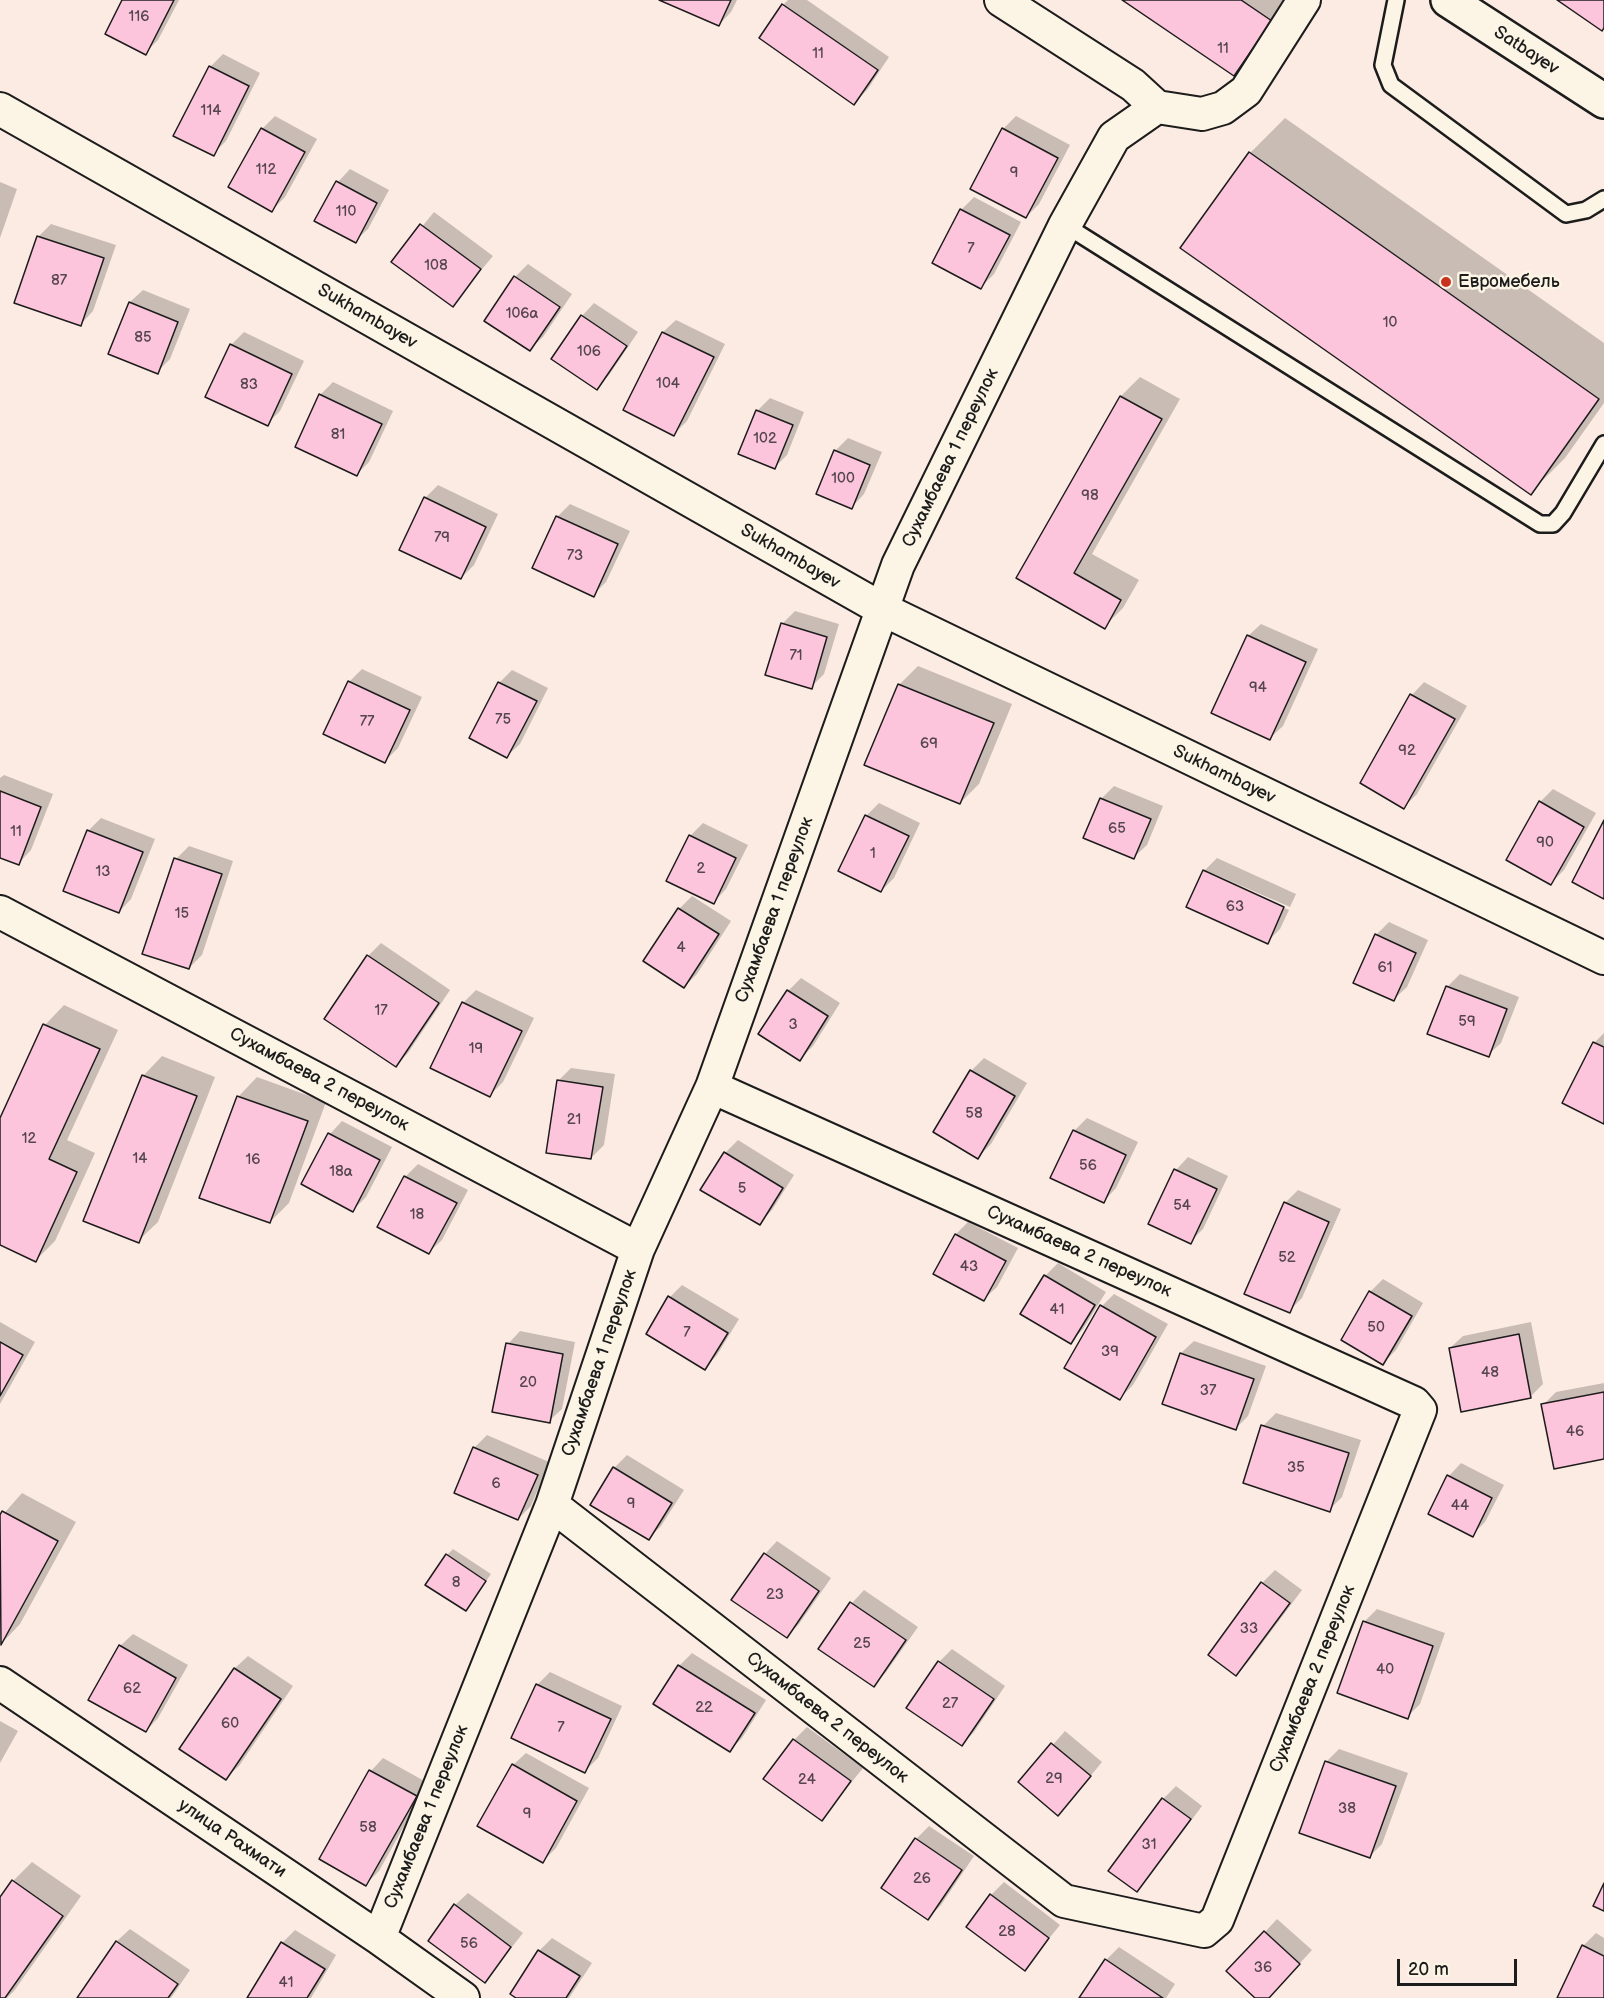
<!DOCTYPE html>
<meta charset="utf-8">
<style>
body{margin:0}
#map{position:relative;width:1604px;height:1998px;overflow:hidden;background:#fcebe3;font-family:"Balsamiq Sans",sans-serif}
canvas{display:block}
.scale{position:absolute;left:1397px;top:1959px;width:120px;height:27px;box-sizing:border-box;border:3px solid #1c1c1c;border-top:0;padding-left:8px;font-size:18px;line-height:21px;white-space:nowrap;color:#1c1c1c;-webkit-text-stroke:4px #fcf5e5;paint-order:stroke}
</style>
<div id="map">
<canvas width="1604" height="1998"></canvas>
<div class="scale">20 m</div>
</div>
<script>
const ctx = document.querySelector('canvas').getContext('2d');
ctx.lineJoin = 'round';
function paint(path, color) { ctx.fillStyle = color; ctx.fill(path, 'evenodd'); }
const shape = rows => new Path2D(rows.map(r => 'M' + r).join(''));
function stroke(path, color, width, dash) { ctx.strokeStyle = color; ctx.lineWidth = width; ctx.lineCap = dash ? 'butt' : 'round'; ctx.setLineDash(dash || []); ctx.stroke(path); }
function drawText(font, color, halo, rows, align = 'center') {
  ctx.font = font + ' "Balsamiq Sans",sans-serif'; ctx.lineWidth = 5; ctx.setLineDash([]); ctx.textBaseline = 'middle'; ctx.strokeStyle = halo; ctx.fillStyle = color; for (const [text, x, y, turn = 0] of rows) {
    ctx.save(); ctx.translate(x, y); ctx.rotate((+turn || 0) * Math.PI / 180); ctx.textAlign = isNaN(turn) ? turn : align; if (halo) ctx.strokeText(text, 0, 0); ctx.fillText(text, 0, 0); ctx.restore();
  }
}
paint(shape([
 [124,0,179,0,158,40,145,53],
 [663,0,737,0,731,12,719,25],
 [788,0,807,0,889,57,867,90,854,103,783,5],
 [1124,0,1295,0,1268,39,1233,74],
 [1275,14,1277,15,1263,37,1259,37],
 [223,54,260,73,226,141,213,154,210,67],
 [275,116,317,139,285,197,272,210,262,129],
 [1016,116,1070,145,1039,204,1026,217,1003,129],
 [1285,118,1604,343,1604,403,1565,458,1530,493,1250,153],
 [350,169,389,190,368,229,355,241,316,220,338,182],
 [0,182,17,189,0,238],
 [974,197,1021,222,994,274,981,287,961,210],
 [434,212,493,256,452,305,393,262],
 [51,224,116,245,93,311,81,324,38,237],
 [528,264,572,294,543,337,530,349,515,277],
 [143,290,190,309,170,359,157,372,130,302],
 [594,303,638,332,609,375,597,388,582,316],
 [676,320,725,344,687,421,674,434,625,409,663,332],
 [244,332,304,361,280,411,267,424,231,345],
 [1140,377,1180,399,1092,554,1139,580,1123,608,1104,627,1018,578,1121,396],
 [333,382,393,411,369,462,357,474,320,395],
 [770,398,804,412,787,455,774,468,757,411],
 [848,438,882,452,864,494,852,507,835,451],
 [438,485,498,514,474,565,461,578,425,498],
 [570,504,630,531,606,582,593,595,534,567,557,517],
 [795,611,839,624,824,674,811,687,782,624],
 [1261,624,1318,649,1283,726,1270,738,1248,636],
 [918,666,1012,704,979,784,960,803,899,685],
 [362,669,422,697,398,748,385,761,349,682],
 [512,670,548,688,520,744,507,756,499,683],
 [1424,682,1467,706,1417,794,1404,807,1362,783,1412,695],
 [4,775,53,794,31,850,19,863,0,856,0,778],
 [1114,786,1163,806,1147,845,1134,857,1101,799],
 [1553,789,1596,813,1564,870,1551,883,1508,859,1540,802],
 [879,803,920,823,894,878,881,891,866,816],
 [101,818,155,839,131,899,119,912,88,831],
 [703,823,748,845,726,889,714,902,690,836],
 [189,846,233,861,202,955,189,968,176,859],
 [1217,858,1296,894,1290,907,1207,871,1207,874,1289,910,1280,929,1267,942,1204,871],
 [692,896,731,921,697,974,684,987,679,909],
 [1389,922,1428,940,1407,987,1394,999,1376,935],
 [381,943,450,990,408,1053,396,1065,368,956],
 [1460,974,1519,997,1501,1043,1488,1055,1447,987],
 [801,978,840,1003,813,1046,800,1059,788,991],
 [476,990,534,1018,503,1082,490,1095,463,1003],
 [64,1005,118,1030,67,1140,95,1153,55,1241,36,1260,0,1243,0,1121,45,1025],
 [1604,1033,1604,1122,1594,1043],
 [162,1056,215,1077,158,1222,138,1241,143,1076],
 [984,1058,1027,1083,991,1144,978,1157,971,1071],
 [571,1068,615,1074,604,1145,591,1158,558,1081],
 [257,1077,326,1102,289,1203,270,1222,238,1097],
 [1087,1118,1138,1142,1116,1188,1104,1201,1074,1131],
 [342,1121,392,1147,366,1197,353,1210,303,1184,330,1134],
 [738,1140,794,1175,772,1210,760,1223,725,1153],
 [1188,1157,1228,1176,1203,1229,1190,1242,1176,1170],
 [418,1164,468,1190,442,1240,429,1252,380,1227,405,1177],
 [1298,1190,1341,1209,1302,1298,1289,1311,1285,1203],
 [968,1222,1018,1248,997,1287,984,1299,956,1234],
 [1058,1263,1106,1292,1083,1329,1071,1342,1045,1276],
 [1383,1279,1423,1303,1396,1350,1383,1363,1370,1292],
 [682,1285,739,1319,717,1355,705,1368,670,1297],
 [1114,1294,1168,1324,1133,1385,1120,1398,1102,1306],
 [0,1322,35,1342,0,1404],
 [1531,1322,1543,1384,1530,1397,1450,1348,1463,1336],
 [520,1331,575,1342,562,1409,549,1421,508,1344],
 [1194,1341,1266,1366,1248,1416,1236,1428,1181,1353],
 [1604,1383,1604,1457,1543,1405,1556,1392],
 [1276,1413,1361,1440,1342,1497,1329,1510,1263,1426],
 [487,1435,549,1462,531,1506,518,1519,474,1448],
 [627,1455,684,1490,661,1526,649,1538,614,1468],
 [1461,1463,1504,1485,1485,1522,1472,1535,1430,1513,1449,1476],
 [22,1493,76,1522,20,1624,1,1644,0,1518],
 [777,1541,831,1578,799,1624,787,1636,765,1554],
 [453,1549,491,1574,466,1610,447,1555],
 [1275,1570,1302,1590,1248,1662,1236,1674,1262,1583],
 [864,1590,918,1627,886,1672,874,1685,820,1648,852,1603],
 [1377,1609,1445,1633,1420,1704,1407,1717,1364,1622],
 [133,1634,188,1665,158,1718,146,1731,120,1646],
 [952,1649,1005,1686,974,1732,962,1744,939,1662],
 [692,1653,766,1700,742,1738,730,1750,679,1666],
 [248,1656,293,1686,239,1766,226,1778,181,1748,235,1668],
 [550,1672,622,1706,598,1758,585,1771,513,1737,538,1684],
 [0,1721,18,1731,0,1763],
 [807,1727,863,1768,822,1819,794,1740],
 [1065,1731,1102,1762,1070,1801,1020,1782],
 [1339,1749,1408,1773,1382,1844,1370,1856,1326,1762],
 [526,1753,589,1788,556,1848,543,1861,513,1765],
 [383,1758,428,1783,379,1871,366,1884,321,1859,371,1771],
 [1176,1786,1202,1806,1149,1877,1137,1890,1163,1799],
 [929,1826,974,1856,941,1905,928,1918,916,1839],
 [32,1862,81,1896,14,1991,7,1998,0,1998,0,1899,13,1881],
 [1004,1882,1060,1925,1024,1969,991,1895],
 [468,1893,523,1933,485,1981,455,1905],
 [1277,1919,1312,1950,1268,1998,1257,1998,1265,1932],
 [130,1929,190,1970,171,1998,79,1998,117,1941],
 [295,1930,336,1955,311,1998,249,1998,282,1943],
 [1596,1933,1604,1938,1604,1998,1561,1998,1583,1946],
 [552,1938,592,1963,569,1998,518,1998,539,1951],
 [1119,1947,1175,1984,1166,1998,1080,1998,1106,1960]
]), '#0003');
const building = shape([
 [122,0,174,0,146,55,105,34,122,0],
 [659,0,731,0,719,26,659,0],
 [1122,0,1241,0,1272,21,1234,76,1122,0],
 [1557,0,1604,0,1604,28,1602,31,1557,0],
 [782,4,878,70,854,105,759,38,782,4],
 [209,66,249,86,214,156,173,136,209,66],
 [261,128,305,152,272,212,228,187,261,128],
 [1002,128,1058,158,1026,218,970,189,1002,128],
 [1249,152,1599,399,1531,495,1180,248,1249,152],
 [336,181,377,203,356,243,314,221,336,181],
 [960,209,1010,235,981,289,932,263,960,209],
 [420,224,481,269,453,307,391,262,420,224],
 [37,236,104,258,81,326,14,303,37,236],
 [514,276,560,307,530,351,484,321,514,276],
 [129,302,178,322,158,374,108,354,129,302],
 [581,315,627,346,597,390,551,359,581,315],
 [662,332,714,357,674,436,623,410,662,332],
 [230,344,292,374,268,426,205,397,230,344],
 [319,394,382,424,357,476,295,447,319,394],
 [1120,396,1162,419,1074,573,1121,600,1105,629,1016,578,1120,396],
 [756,410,793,425,775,469,738,454,756,410],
 [834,450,870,465,852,509,816,494,834,450],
 [424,497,486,527,461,579,399,550,424,497],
 [556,516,618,544,594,597,532,568,556,516],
 [781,623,827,637,812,689,765,675,781,623],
 [1247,635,1306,662,1270,740,1211,713,1247,635],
 [348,681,410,710,385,763,323,734,348,681],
 [498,682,537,701,507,758,469,738,498,682],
 [898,684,994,723,960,804,864,765,898,684],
 [1410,694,1455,719,1404,809,1360,783,1410,694],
 [0,791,41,807,19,865,0,858,0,791],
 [1100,798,1151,819,1134,859,1083,838,1100,798],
 [1539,801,1584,827,1551,885,1506,860,1539,801],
 [865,815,909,836,881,892,838,871,865,815],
 [1604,820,1604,899,1572,882,1604,820],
 [87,830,143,852,119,913,63,891,87,830],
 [689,835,736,858,714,904,666,881,689,835],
 [174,858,222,874,189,969,142,954,174,858],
 [1203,870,1284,907,1268,944,1186,907,1203,870],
 [678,908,719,934,684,988,643,961,678,908],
 [1375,934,1416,953,1394,1001,1353,983,1375,934],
 [367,955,439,1003,396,1067,324,1019,367,955],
 [1446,986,1507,1009,1489,1057,1427,1034,1446,986],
 [787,990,828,1016,800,1061,758,1034,787,990],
 [462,1002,522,1031,490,1097,430,1068,462,1002],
 [43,1024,100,1049,49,1159,77,1172,36,1262,0,1245,0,1118,43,1024],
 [1593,1042,1604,1047,1604,1124,1562,1103,1593,1042],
 [970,1070,1015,1096,978,1159,933,1132,970,1070],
 [142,1075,197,1096,139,1243,83,1221,142,1075],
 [557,1080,603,1087,591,1159,546,1153,557,1080],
 [237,1096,308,1121,270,1223,199,1198,237,1096],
 [1073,1130,1126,1155,1104,1203,1050,1178,1073,1130],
 [328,1133,380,1160,353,1212,301,1184,328,1133],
 [724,1152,783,1188,760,1225,700,1190,724,1152],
 [1174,1169,1217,1189,1191,1244,1148,1224,1174,1169],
 [404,1176,457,1203,429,1254,377,1227,404,1176],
 [1284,1202,1329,1222,1290,1313,1244,1294,1284,1202],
 [955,1234,1006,1261,984,1301,933,1274,955,1234],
 [1044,1275,1095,1305,1071,1344,1020,1314,1044,1275],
 [1369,1291,1412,1316,1383,1365,1341,1340,1369,1291],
 [668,1296,728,1333,705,1370,646,1334,668,1296],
 [1100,1305,1156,1337,1120,1400,1064,1368,1100,1305],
 [1519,1334,1531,1398,1461,1412,1449,1348,1519,1334],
 [0,1342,23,1355,0,1396,0,1342],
 [506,1343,563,1354,550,1423,492,1412,506,1343],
 [1180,1353,1254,1379,1236,1430,1162,1404,1180,1353],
 [1604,1392,1604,1459,1554,1469,1541,1404,1604,1392],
 [1261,1425,1349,1453,1330,1512,1243,1483,1261,1425],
 [473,1447,538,1475,518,1520,454,1493,473,1447],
 [613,1467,672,1503,649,1540,590,1505,613,1467],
 [1447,1475,1492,1498,1473,1537,1428,1514,1447,1475],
 [2,1511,58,1541,1,1645,0,1515,2,1511],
 [764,1553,819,1591,787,1638,731,1600,764,1553],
 [446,1554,486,1581,466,1611,425,1585,446,1554],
 [1261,1582,1290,1603,1236,1676,1208,1655,1261,1582],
 [850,1602,906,1640,874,1687,818,1649,850,1602],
 [1363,1621,1433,1646,1408,1719,1337,1693,1363,1621],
 [119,1645,176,1678,146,1732,88,1700,119,1645],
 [938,1661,994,1699,962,1746,906,1708,938,1661],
 [678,1665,755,1713,730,1752,653,1704,678,1665],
 [234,1668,281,1699,226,1780,179,1749,234,1668],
 [536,1684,611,1719,585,1773,511,1738,536,1684],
 [793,1739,851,1781,822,1821,763,1779,793,1739],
 [1051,1743,1091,1776,1058,1816,1018,1782,1051,1743],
 [1325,1761,1396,1786,1370,1858,1299,1833,1325,1761],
 [512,1764,577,1801,543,1863,477,1826,512,1764],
 [369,1770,417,1796,366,1886,319,1859,369,1770],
 [1162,1798,1191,1819,1137,1892,1108,1871,1162,1798],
 [915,1838,962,1870,928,1920,881,1888,915,1838],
 [12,1880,63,1916,5,1998,0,1998,0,1897,12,1880],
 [1604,1883,1604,1911,1593,1906,1604,1883],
 [990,1894,1049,1938,1025,1971,966,1927,990,1894],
 [454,1904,511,1947,485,1983,428,1941,454,1904],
 [1264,1931,1300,1964,1269,1998,1255,1998,1226,1971,1264,1931],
 [116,1941,178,1984,168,1998,77,1998,116,1941],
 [281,1942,325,1969,307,1998,247,1998,281,1942],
 [1582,1945,1604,1956,1604,1998,1557,1998,1582,1945],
 [538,1950,580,1976,566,1998,516,1998,510,1994,538,1950],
 [1105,1959,1163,1998,1079,1998,1105,1959]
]);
paint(building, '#fdc5dc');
stroke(building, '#1c1c1c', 1.5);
const service = shape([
 [1396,0,1383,65,1391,85,1566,214,1586,210,1604,199],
 [1065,225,1540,524,1553,524,1563,513,1604,444]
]);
const minor = shape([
 [1001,0,1133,85,1157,107],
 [0,109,882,609,1604,958],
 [0,912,638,1249],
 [552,1505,1064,1901,1204,1931,1217,1920,1420,1410,1414,1403,712,1087],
 [0,1683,379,1938,463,1998],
 [379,1938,552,1505,638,1249,712,1087,898,565,1065,225,1114,137,1157,107,1202,114,1223,108,1246,91,1304,0]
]);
const tertiary = shape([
 [1448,0,1604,101]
]);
stroke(service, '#1c1c1c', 20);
stroke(minor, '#1c1c1c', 36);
stroke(tertiary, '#1c1c1c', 38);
stroke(service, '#fcf5e5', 15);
stroke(minor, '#fcf5e5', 32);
stroke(tertiary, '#fcf5e5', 33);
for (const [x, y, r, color] of [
 [1446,282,6,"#c8321e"]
]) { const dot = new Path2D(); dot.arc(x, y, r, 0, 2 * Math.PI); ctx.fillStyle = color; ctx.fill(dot); stroke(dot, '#fcf5e5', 2); }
drawText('15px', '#54464c', null, [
 ["116",139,17],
 ["11",1223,49],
 ["11",818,54],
 ["114",211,111],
 ["112",266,170],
 ["9",1014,173],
 ["110",346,212],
 ["7",971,249],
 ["108",436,266],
 ["87",59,281],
 ["106а",522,314],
 ["10",1390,323],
 ["85",143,338],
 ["106",589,352],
 ["104",668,384],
 ["83",249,385],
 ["81",338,435],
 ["102",765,439],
 ["100",843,479],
 ["98",1090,496],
 ["79",442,538],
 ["73",575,556],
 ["71",796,656],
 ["94",1258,688],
 ["75",503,720],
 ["77",367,722],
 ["69",929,744],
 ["92",1407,751],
 ["65",1117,829],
 ["11",16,832],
 ["90",1545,843],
 ["1",873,854],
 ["2",701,869],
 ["13",103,872],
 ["63",1235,907],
 ["15",182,914],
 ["4",681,948],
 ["61",1385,968],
 ["17",381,1011],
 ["59",1467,1022],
 ["3",793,1025],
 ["19",476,1049],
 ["58",974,1114],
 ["21",574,1120],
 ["12",29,1139],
 ["14",140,1159],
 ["16",253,1160],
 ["56",1088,1166],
 ["18а",341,1172],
 ["5",742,1189],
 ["54",1182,1206],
 ["18",417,1215],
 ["52",1287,1258],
 ["43",969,1267],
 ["41",1057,1310],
 ["50",1376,1328],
 ["7",687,1333],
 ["39",1110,1352],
 ["48",1490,1373],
 ["20",528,1383],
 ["37",1208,1391],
 ["46",1575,1432],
 ["35",1296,1468],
 ["6",496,1484],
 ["9",631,1504],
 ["44",1460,1506],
 ["8",456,1583],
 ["23",775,1595],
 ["33",1249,1629],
 ["25",862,1644],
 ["40",1385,1670],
 ["62",132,1689],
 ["27",950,1704],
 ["22",704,1708],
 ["60",230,1724],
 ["7",561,1728],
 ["29",1054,1779],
 ["24",807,1780],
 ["38",1347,1809],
 ["9",527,1814],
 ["58",368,1828],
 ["31",1149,1845],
 ["26",922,1879],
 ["28",1007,1932],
 ["56",469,1944],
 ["36",1263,1968],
 ["41",286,1983]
]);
drawText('18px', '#1c1c1c', '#fcf5e5', [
 ["Satbayev",1526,51,33],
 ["Sukhambayev",367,317,30],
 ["Сухамбаева 1 переулок",951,458,-64],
 ["Sukhambayev",790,557,30],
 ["Sukhambayev",1224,775,26],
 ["Сухамбаева 1 переулок",775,910,-70],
 ["Сухамбаева 2 переулок",319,1080,28],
 ["Сухамбаева 2 переулок",1079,1252,24],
 ["Сухамбаева 1 переулок",600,1363,-71],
 ["Сухамбаева 2 переулок",1313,1679,-68],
 ["Сухамбаева 2 переулок",827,1718,38],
 ["Сухамбаева 1 переулок",427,1817,-68],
 ["улица Рахмати",232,1839,34]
]);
drawText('18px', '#1c1c1c', '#fcf5e5', [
 ["Евромебель",1458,282]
], 'left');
</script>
